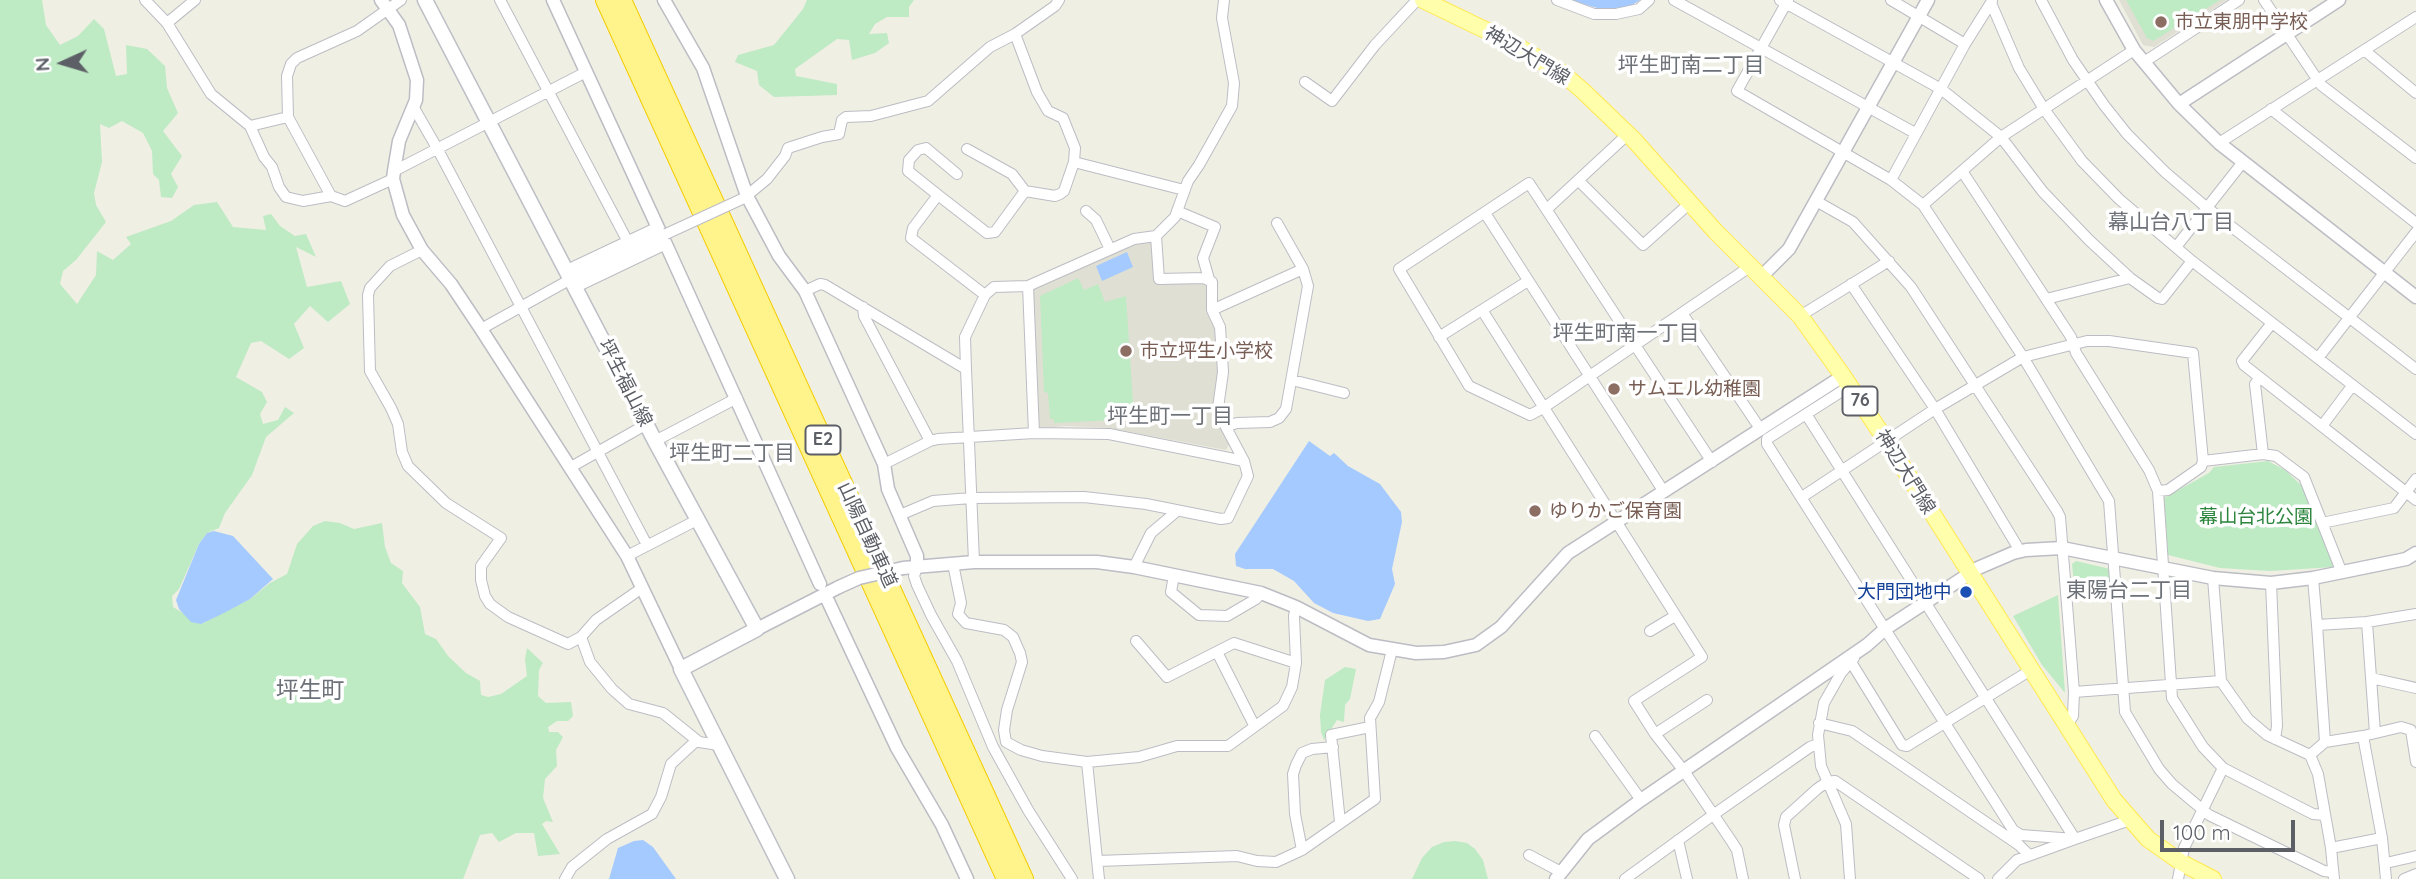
<!DOCTYPE html>
<meta charset="utf-8">
<style>
body{margin:0}
#map{position:relative;width:2416px;height:879px;overflow:hidden;background:#f0efe4;font-family:Quicksand,sans-serif}
canvas{display:block}
.north{position:absolute;left:28px;top:28px;width:70px;height:70px;-webkit-text-stroke:5px #fff;paint-order:stroke;rotate:266deg;font-size:19px;font-weight:700;line-height:28px;text-align:center;color:#5c5f66}
.north::after{content:'';display:block;margin:auto;width:24px;height:32px;background:#5c5f66;clip-path:polygon(50% 0,100% 100%,50% 72%,0 100%)}
.scale{position:absolute;left:2160px;top:820px;width:135px;height:32px;box-sizing:border-box;border:4px solid #5c5f66;border-top:0;padding-left:9px;font-size:21px;line-height:24px;white-space:nowrap;color:#5c5f66;-webkit-text-stroke:5px #fff;paint-order:stroke}
</style>
<div id="map">
<canvas width="2416" height="879"></canvas>
<div class="north">N</div>
<div class="scale">100 m</div>
</div>
<script>
const ctx = document.querySelector('canvas').getContext('2d');
ctx.lineJoin = 'round';
function paint(path, color) { ctx.fillStyle = color; ctx.fill(path, 'evenodd'); }
const shape = rows => new Path2D(rows.map(r => 'M' + r).join(''));
function stroke(path, color, width, dash) { ctx.strokeStyle = color; ctx.lineWidth = width; ctx.lineCap = dash ? 'butt' : 'round'; ctx.setLineDash(dash || []); ctx.stroke(path); }
function drawText(font, color, halo, rows, align = 'center') {
  ctx.font = font + ' Quicksand,"Noto Sans JP",sans-serif'; ctx.lineWidth = 7; ctx.setLineDash([]); ctx.textBaseline = 'middle'; ctx.strokeStyle = halo; ctx.fillStyle = color; for (const [text, x, y, turn = 0] of rows) {
    ctx.save(); ctx.translate(x, y); ctx.rotate((+turn || 0) * Math.PI / 180); ctx.textAlign = isNaN(turn) ? turn : align; if (halo) ctx.strokeText(text, 0, 0); ctx.fillText(text, 0, 0); ctx.restore();
  }
}
paint(shape([
 [2119,0,2227,0,2154,47,2143,45],
 [1149,240,1153,243,1155,282,1203,280,1207,283,1206,300,1216,329,1219,373,1213,413,1230,443,1226,450,1109,428,1067,426,1041,428,1038,426,1031,289,1134,242]
]), '#e0dfd3');
paint(shape([
 [0,0,42,0,46,25,60,45,78,36,94,19,104,29,116,76,127,74,126,45,147,49,165,66,167,88,178,113,163,131,182,156,171,174,178,187,172,198,161,197,159,180,153,174,152,151,143,133,122,121,109,128,100,124,102,162,94,193,96,205,106,222,76,260,63,271,60,284,77,304,96,275,97,251,113,260,131,244,126,237,171,221,194,205,217,202,233,227,266,230,263,216,271,214,280,226,295,236,306,234,316,257,296,247,307,287,341,281,350,304,328,322,310,306,294,324,304,348,289,359,261,341,251,343,236,377,262,392,267,402,260,414,263,424,278,420,285,407,294,413,266,437,252,475,225,513,219,528,207,533,199,544,179,589,172,596,173,607,201,624,250,599,270,583,287,574,297,544,313,526,325,521,340,523,354,529,382,523,385,547,391,563,403,571,402,583,420,607,425,634,436,639,448,656,466,673,480,681,481,695,488,697,501,694,527,676,525,659,527,648,543,663,539,670,538,696,546,703,571,702,573,716,568,721,557,721,548,727,549,732,558,732,563,737,556,750,557,766,545,779,543,798,553,822,546,821,542,824,560,854,538,856,534,833,516,833,499,842,492,833,480,835,463,879,0,879],
 [807,0,914,0,909,7,909,17,887,17,875,24,869,34,887,33,889,43,875,53,852,60,849,40,837,39,795,69,796,76,837,84,837,95,774,97,759,85,757,71,735,62,738,55,774,45,803,9],
 [2126,0,2220,0,2153,41,2147,38],
 [1078,278,1084,290,1098,284,1105,302,1126,296,1134,419,1054,423,1054,419,1050,419,1048,393,1044,392,1040,296],
 [2268,461,2285,470,2302,486,2334,567,2270,571,2220,568,2168,555,2164,498,2209,473,2214,467],
 [2076,561,2110,569,2112,597,2075,596,2072,564],
 [2058,595,2065,693,2042,665,2013,616],
 [1345,667,1356,669,1350,699,1345,705,1344,722,1337,720,1324,740,1321,732,1320,715,1325,680],
 [1455,841,1467,843,1475,849,1483,860,1488,879,1412,879,1422,858,1432,847,1444,842]
]), '#beeac4');
paint(shape([
 [1569,0,1640,0,1626,9,1608,11],
 [1127,252,1133,267,1102,281,1096,266],
 [1309,441,1330,456,1334,453,1348,466,1380,484,1401,512,1402,522,1392,569,1395,584,1380,619,1368,621,1333,613,1314,603,1294,581,1273,569,1245,569,1236,566,1235,554],
 [214,531,233,536,273,579,250,599,224,613,201,624,191,622,179,609,176,600,199,544,207,533],
 [643,840,653,847,676,879,609,879,618,848,634,841]
]), '#a5caff');
const minor = shape([
 [145,0,167,23,211,94,250,126,264,157,272,167,279,187,286,197,303,201,331,196,345,201,393,179],
 [500,0,628,242],
 [1557,0,1594,14,1616,14,1639,9,1649,0],
 [1674,0,1915,133],
 [1780,0,1941,89,2001,137,2043,192,2089,240,2130,278,2158,298,2162,299,2192,261],
 [1788,0,1737,91,1891,180,1923,205,2023,357,2109,501,2125,712,2159,769,2172,784,2209,815,2324,871,2333,872],
 [1891,0,1965,44],
 [2041,0,2073,60,2104,105,2127,134,2165,172,2206,207,2416,369],
 [2264,0,2321,85,2416,158],
 [1991,3,2019,68,2044,109,2082,161,2119,199,2192,261,2416,434],
 [167,23,195,0],
 [1015,34,1037,92,1048,111,1063,118,1075,148,1074,162],
 [2364,50,2416,93],
 [2144,62,2239,0],
 [1305,82,1332,101,1375,45,1417,0],
 [414,108,437,148,647,545],
 [2271,109,2416,223],
 [250,126,288,117],
 [2219,143,2416,17],
 [967,149,1012,174,1025,191,1055,196,1060,194,1064,191,1074,162,1184,190],
 [394,171,586,72],
 [1962,171,2071,337,2076,353,2149,470,2158,491,2172,698,2203,747,2223,768,2313,814,2325,815],
 [957,174,926,148,918,150,909,160,908,171,938,195,913,228,911,238,985,295],
 [1578,180,1643,245,1690,203],
 [1891,180,1965,44,1992,1],
 [938,195,987,233,995,232,1025,191],
 [331,196,288,117,287,76,291,64,297,58,357,31,401,0],
 [744,198,767,179,785,156,788,148,822,137,839,134,842,120,846,117,871,116,928,101,990,47,1015,34,1055,6,1059,0],
 [1816,201,1853,222,1911,287,2057,511,2060,517,2074,692,2073,716,2067,725],
 [1923,205,2001,137,2134,50],
 [1547,209,1628,134],
 [1086,211,1096,220,1110,249],
 [1177,211,1215,227,1203,258,1209,279],
 [1485,213,1664,492],
 [1156,236,1159,279,1204,278,1212,282,1212,310,1220,327,1223,372,1218,408,1220,416,1244,461],
 [2176,247,2243,162],
 [422,250,390,266,370,288,368,295,370,371,391,408,398,424,402,452,408,466,446,503,501,538,481,566,481,580,485,596,490,604,508,617,568,644,581,637,590,662,612,689,629,704,663,713,699,742,719,745],
 [567,270,658,227],
 [1851,284,1935,409,2020,551],
 [1028,286,1134,239,1156,236,1175,217,1188,181,1199,165,1232,106,1234,83,1222,18,1224,0],
 [576,287,666,244],
 [805,291,820,284,825,285,966,369,974,562],
 [2046,299,2130,278],
 [863,307,864,316,930,441],
 [1212,310,1303,269],
 [1482,310,1702,657,1634,701,1655,734,1684,771,1732,842,1737,850,1743,879],
 [1682,313,1761,430],
 [1800,316,1889,261],
 [2272,323,2242,361,2244,365,2416,500],
 [481,329,571,279,666,234],
 [1439,337,1528,281],
 [2318,358,2416,232],
 [966,369,965,337,985,295,994,287,1028,286,1034,433],
 [2259,378,2255,384,2263,454],
 [1292,380,1344,393],
 [1850,386,1767,439,1767,444,2013,830,2021,835,2075,839,2130,820],
 [1806,414,2075,839,2017,860,1998,879],
 [1227,426,1237,423,1270,422,1279,418,1286,409,1308,286,1303,269,1277,223],
 [2322,426,2352,386],
 [655,441,737,398],
 [1712,462,1635,345,1529,183,1399,269,1469,386,1530,415,1543,408,1635,345,1682,313,1751,266],
 [884,464,930,441,938,439,1034,433,1109,434,1244,461,1248,476,1228,518,1221,519,1146,504,1084,497,971,498,933,501,900,515],
 [571,467,647,424],
 [2158,491,2168,490,2201,467,2203,461,2263,454,2276,456,2304,477,2342,573],
 [1802,497,1935,409,2023,357,2087,341,2109,341,2193,353,2203,461],
 [2322,523,2394,508,2416,479],
 [627,556,697,520],
 [953,564,961,603,958,614,966,623,1004,630,1013,637,1020,653,1022,662,1007,710,1004,730,1006,742,1021,750,1042,756,1087,762,1139,757,1177,746,1228,746,1283,706,1292,687,1296,663,1294,616,1296,607],
 [917,567,914,576,917,585,931,615,957,661,993,747,1028,810,1072,879],
 [1134,567,1151,533,1177,511],
 [1174,575,1171,592,1199,615,1227,616,1256,599,1261,593],
 [2213,578,2221,681,2248,719,2267,735,2310,755,2318,774,2331,848,2334,879],
 [2313,578,2317,625,2367,622,2416,614],
 [2271,583,2277,726,2275,739],
 [2367,622,2375,733],
 [2317,625,2325,742],
 [1650,631,1675,616],
 [581,637,596,620,642,588],
 [1136,641,1167,677,1234,643,1296,663],
 [1217,652,1254,725],
 [1851,662,1902,745,1907,746,2031,670],
 [2371,678,2416,688],
 [2074,692,2221,681],
 [1819,723,1852,731,2019,845,2029,855],
 [1655,734,1707,700],
 [1595,736,1641,800],
 [2363,736,2382,838,2386,879],
 [2310,755,2325,742,2363,736,2401,727,2411,730,2416,762],
 [1087,762,1099,879],
 [1340,822,1331,735,1370,727],
 [1678,840,1687,879],
 [2331,848,2382,838],
 [1302,850,1295,814,1293,774,1296,765,1302,753,1312,749,1333,747],
 [1529,855,1561,872],
 [1098,861,1237,856,1257,861,1276,862,1302,850,1375,799,1370,718,1379,702,1392,650],
 [2386,863,2416,856],
 [565,879,572,867,607,839,652,814,661,797,671,764,696,741,699,742],
 [1625,879,1713,815,1810,747,1818,744],
 [1795,879,1784,825,1786,817,1817,789,1827,782,1835,781,1979,879],
 [1850,879,1846,824,1821,766,1818,735,1824,703,1841,673,1854,658],
 [2178,879,2184,848,2223,768],
 [2404,879,2416,874]
]);
const tertiary = shape([
 [381,0,399,25,417,80,416,100,399,141,394,171,393,179,403,215,422,250,451,284,481,329,627,556,681,669],
 [553,0,659,230],
 [664,0,703,68,747,196,779,256,805,291,884,464,888,489,917,556,917,567],
 [2106,0,2134,50,2179,104,2219,143,2416,297],
 [2179,104,2339,0],
 [664,240,820,584],
 [1761,277,1789,249,1928,0],
 [903,568,974,562,1097,562,1134,567,1261,593,1296,607,1369,645,1416,653,1444,652,1476,645,1501,627,1568,553,1843,376],
 [828,601,897,748,942,825,967,879],
 [757,629,839,587],
 [1556,879,1588,839,1641,800,1867,645,1885,629,1978,568,2013,553,2026,550,2062,548,2213,578,2271,583,2313,578,2406,559,2416,553]
]);
const secondary = shape([
 [425,0,655,441,757,629,681,669,787,879]
]);
const primary = shape([
 [1423,0,1508,41,1561,72,1583,91,1634,140,1715,231,1800,316,1843,376,1887,442,2114,800,2148,839,2182,863,2213,879]
]);
const motorway = shape([
 [605,0,1006,879],
 [622,0,1024,879]
]);
stroke(minor, '#bcbdc4', 12);
stroke(tertiary, '#bcbdc4', 15);
stroke(secondary, '#bcbfc6', 17);
stroke(primary, '#ffe84e', 18);
stroke(motorway, '#f4cc00', 20);
stroke(minor, '#fff', 10);
stroke(tertiary, '#fff', 12);
stroke(secondary, '#fff', 14);
stroke(primary, '#fffeaa', 16);
stroke(motorway, '#fff38c', 18);
const minorBridge = shape([
 [666,234,742,199]
]);
const tertiaryBridge = shape([
 [839,587,859,578,903,568]
]);
stroke(minorBridge, '#bcbdc4', 12, []);
stroke(tertiaryBridge, '#bcbdc4', 15, []);
stroke(minorBridge, '#fff', 10);
stroke(tertiaryBridge, '#fff', 12);
for (const [x, y, r, color] of [
 [2161,22,7,"#8d6e63"],
 [1126,351,7,"#8d6e63"],
 [1614,389,7,"#8d6e63"],
 [1535,511,7,"#8d6e63"],
 [1966,592,7,"#1a4fb4"]
]) { const dot = new Path2D(); dot.arc(x, y, r, 0, 2 * Math.PI); ctx.fillStyle = color; ctx.fill(dot); stroke(dot, '#fff', 2.5); }
for (const [x, y, w] of [
 [1860,401,35],
 [823,440,35]
]) { const box = new Path2D(); box.roundRect(x - w / 2, y - 14.5, w, 29, 5); ctx.fillStyle = '#fff'; ctx.fill(box); stroke(box, '#5c5f66', 2); }
drawText('bold 18px', '#5c5f66', null, [
 ["76",1860,401],
 ["E2",823,440]
]);
drawText('19px', '#785e54', '#fff', [
 ["市立東朋中学校",2175,22],
 ["市立坪生小学校",1140,351],
 ["サムエル幼稚園",1628,389],
 ["ゆりかご保育園",1549,511]
], 'left');
drawText('19px', '#5c5f66', '#fff', [
 ["神辺大門線",1527,56,31],
 ["坪生福山線",625,383,63],
 ["神辺大門線",1905,472,58],
 ["山陽自動車道",867,535,65]
]);
drawText('19px', '#2c853d', '#fff', [
 ["幕山台北公園",2256,517]
]);
drawText('19px', '#164399', '#fff', [
 ["大門団地中",1952,592]
], 'right');
drawText('21px', '#6d7178', '#fff', [
 ["坪生町南二丁目",1691,66],
 ["幕山台八丁目",2171,223],
 ["坪生町南一丁目",1626,334],
 ["坪生町一丁目",1170,417],
 ["坪生町二丁目",732,454],
 ["東陽台二丁目",2129,591]
]);
drawText('23px', '#6d7178', '#fff', [
 ["坪生町",310,691]
]);
</script>
